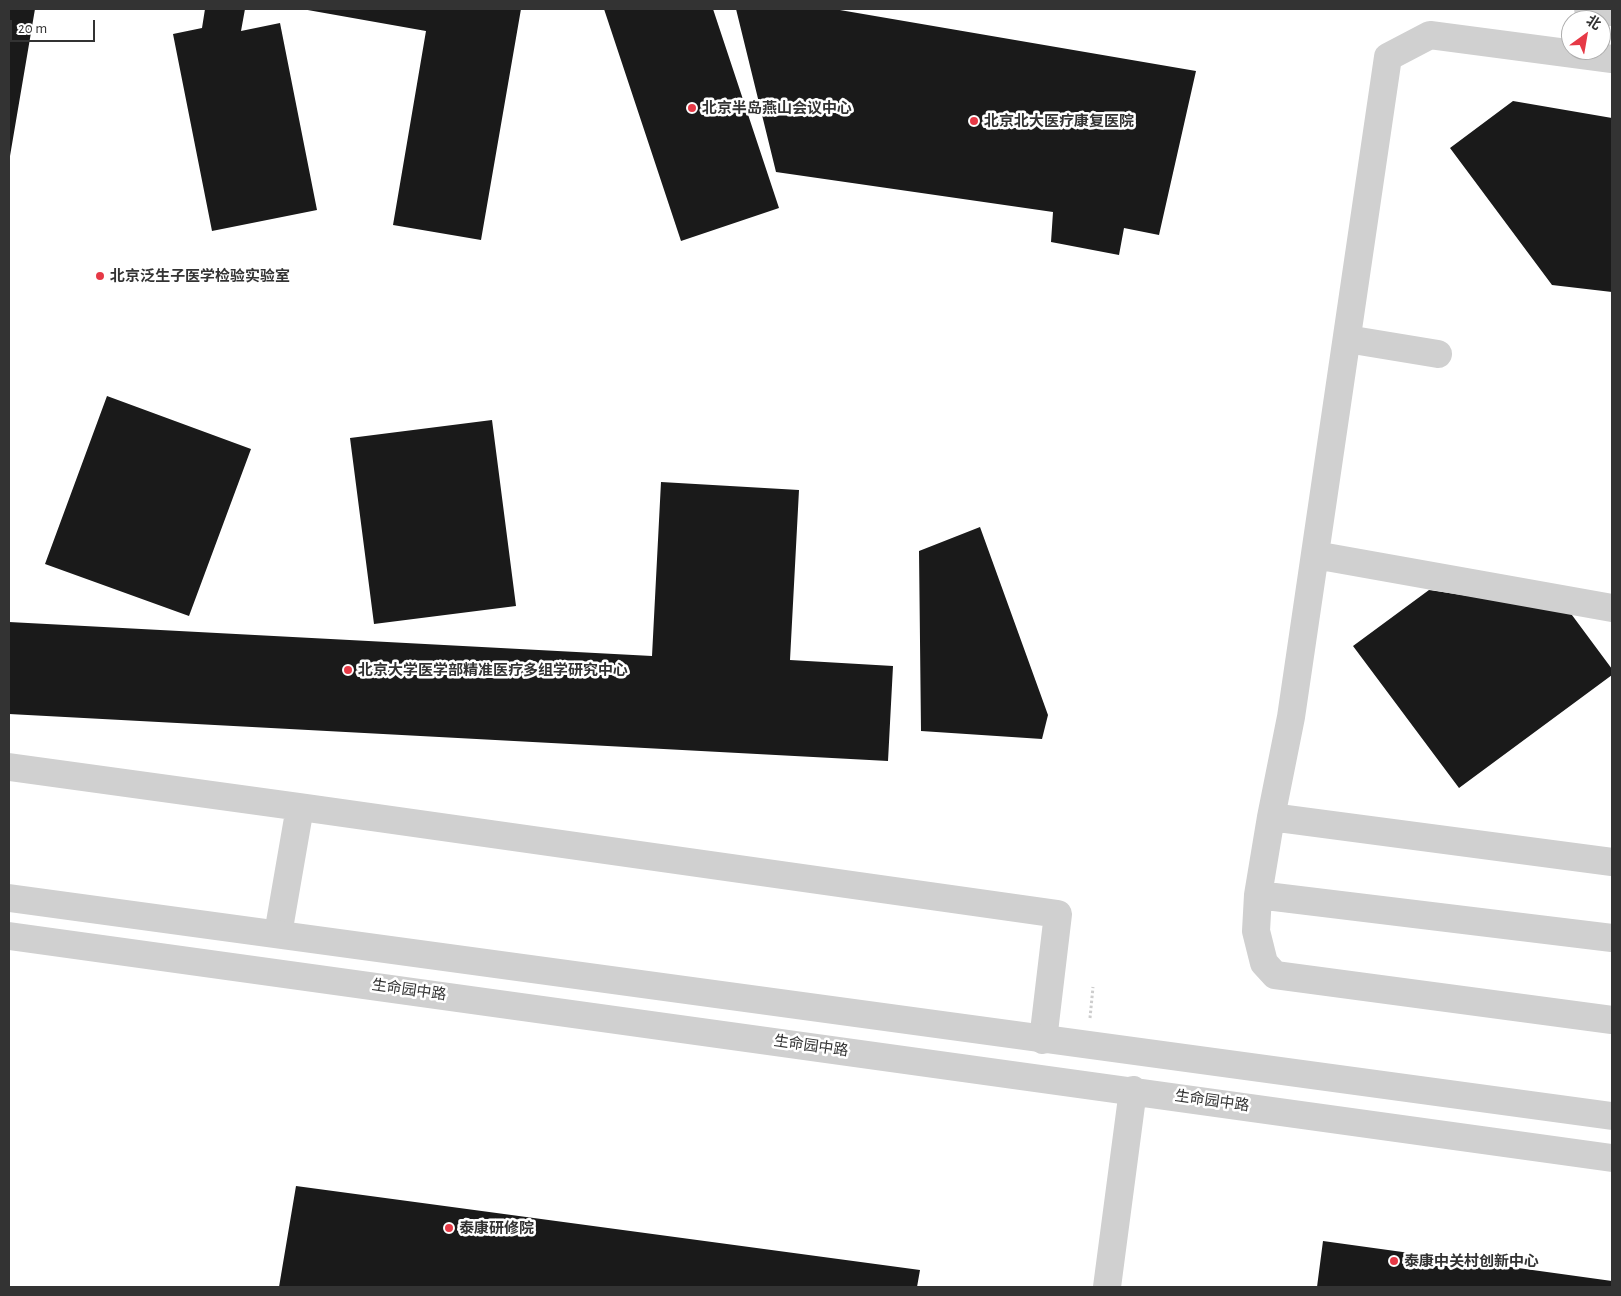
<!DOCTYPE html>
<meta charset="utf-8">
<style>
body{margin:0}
#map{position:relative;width:1621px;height:1296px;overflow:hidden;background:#fff;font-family:"Alegreya Sans","Noto Sans SC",sans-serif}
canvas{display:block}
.frame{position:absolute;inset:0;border:10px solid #333;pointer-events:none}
.north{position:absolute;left:1561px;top:10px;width:50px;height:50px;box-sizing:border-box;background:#fff;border:1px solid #adadad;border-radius:50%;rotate:32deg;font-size:14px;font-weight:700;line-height:20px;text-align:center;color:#333}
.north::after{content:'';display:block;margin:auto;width:18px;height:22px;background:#e63946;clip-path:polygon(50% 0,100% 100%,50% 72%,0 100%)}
.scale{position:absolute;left:10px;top:20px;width:85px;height:22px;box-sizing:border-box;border:2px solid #333;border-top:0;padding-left:6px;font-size:15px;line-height:18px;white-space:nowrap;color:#333;-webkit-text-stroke:4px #fff;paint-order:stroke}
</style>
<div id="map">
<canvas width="1621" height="1296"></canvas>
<div class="frame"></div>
<div class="north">北</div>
<div class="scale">20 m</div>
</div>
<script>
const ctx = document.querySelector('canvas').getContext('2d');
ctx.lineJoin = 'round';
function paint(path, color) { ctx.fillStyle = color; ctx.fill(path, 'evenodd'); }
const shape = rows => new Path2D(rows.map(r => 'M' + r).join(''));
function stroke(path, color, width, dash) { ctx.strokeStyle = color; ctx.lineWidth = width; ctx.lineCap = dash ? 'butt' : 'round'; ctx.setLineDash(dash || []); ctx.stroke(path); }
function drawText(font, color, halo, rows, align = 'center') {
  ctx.font = font + ' "Alegreya Sans","Noto Sans SC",sans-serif'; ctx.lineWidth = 5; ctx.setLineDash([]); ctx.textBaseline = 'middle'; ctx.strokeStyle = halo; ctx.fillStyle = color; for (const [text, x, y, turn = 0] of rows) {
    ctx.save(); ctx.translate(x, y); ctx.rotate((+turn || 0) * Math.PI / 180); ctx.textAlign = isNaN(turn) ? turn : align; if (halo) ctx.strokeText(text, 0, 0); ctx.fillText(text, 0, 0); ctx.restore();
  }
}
paint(shape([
 [9,9,35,9,10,156,9,156],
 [205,9,245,9,241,31,280,23,317,210,212,231,173,34,202,28],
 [302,9,521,9,481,240,393,225,426,31],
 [604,9,713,9,779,208,681,241],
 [736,9,834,9,1196,71,1159,235,1124,228,1119,255,1051,242,1053,212,776,172],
 [1513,101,1612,118,1612,292,1552,285,1450,148],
 [107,396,251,449,189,616,45,564],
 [492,420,516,606,374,624,350,438],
 [661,482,799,490,790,660,893,666,888,761,9,714,9,622,652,656],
 [980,527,1048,715,1042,739,921,731,919,551],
 [1429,590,1569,611,1612,669,1612,675,1459,788,1353,646],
 [296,1186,920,1270,917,1287,279,1287],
 [1323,1241,1612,1281,1612,1287,1317,1287]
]), '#1a1a1a');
stroke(shape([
 [1090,1018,1093,987]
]), '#cdcdcd', 3, [2.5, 2.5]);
stroke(shape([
 [1588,9,1612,12],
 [1612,59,1430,35,1388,57,1291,717,1271,817,1258,895,1256,931,1264,963,1275,975,1612,1020],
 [1347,339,1438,354],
 [1315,555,1612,608],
 [9,767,300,807,278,934],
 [300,807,1058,914,1043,1040],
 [1271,817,1612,862],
 [1258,895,1612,938]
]), '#d0d0d0', 28);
stroke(shape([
 [9,898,1612,1116],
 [9,936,1612,1158],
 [1107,1287,1133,1090]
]), '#d0d0d0', 28);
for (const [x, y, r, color] of [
 [692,108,5,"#e63946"],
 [974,121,5,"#e63946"],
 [100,276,5,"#e63946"],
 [348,670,5,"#e63946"],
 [449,1228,5,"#e63946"],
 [1394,1261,5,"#e63946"]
]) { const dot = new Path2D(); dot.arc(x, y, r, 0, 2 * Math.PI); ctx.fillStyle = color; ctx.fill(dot); stroke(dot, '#fff', 2); }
drawText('bold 15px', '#333', '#fff', [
 ["北京半岛燕山会议中心",702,108],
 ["北京北大医疗康复医院",984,121],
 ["北京泛生子医学检验实验室",110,276],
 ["北京大学医学部精准医疗多组学研究中心",358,670],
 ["泰康研修院",459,1228],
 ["泰康中关村创新中心",1404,1261]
], 'left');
drawText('15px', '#333', '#fff', [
 ["生命园中路",409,990,8],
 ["生命园中路",811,1046,8],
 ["生命园中路",1212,1101,8]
]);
</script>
